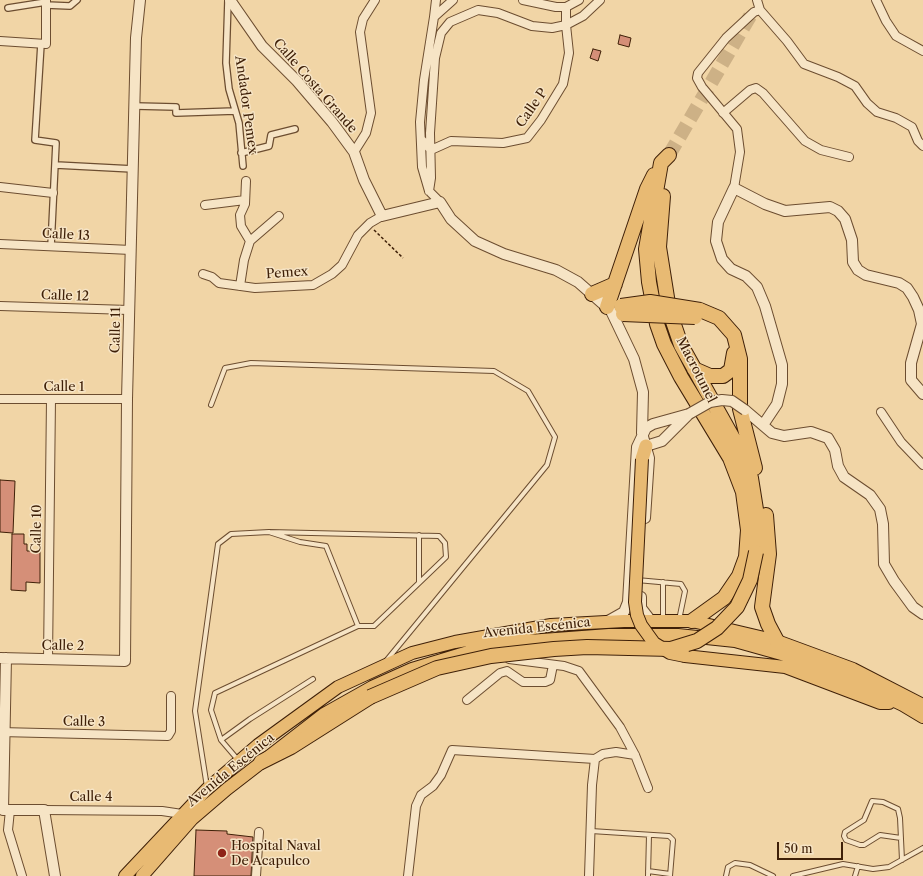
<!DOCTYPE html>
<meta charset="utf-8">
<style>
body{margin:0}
#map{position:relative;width:923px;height:876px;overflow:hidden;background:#f1d5a6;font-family:"Libre Caslon Text",serif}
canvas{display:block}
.scale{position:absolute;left:777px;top:842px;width:66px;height:18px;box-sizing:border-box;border:2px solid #3f2008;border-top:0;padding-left:5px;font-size:12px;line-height:14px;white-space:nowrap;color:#3f2008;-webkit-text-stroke:3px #f6e4c5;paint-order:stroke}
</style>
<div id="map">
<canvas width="923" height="876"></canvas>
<div class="scale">50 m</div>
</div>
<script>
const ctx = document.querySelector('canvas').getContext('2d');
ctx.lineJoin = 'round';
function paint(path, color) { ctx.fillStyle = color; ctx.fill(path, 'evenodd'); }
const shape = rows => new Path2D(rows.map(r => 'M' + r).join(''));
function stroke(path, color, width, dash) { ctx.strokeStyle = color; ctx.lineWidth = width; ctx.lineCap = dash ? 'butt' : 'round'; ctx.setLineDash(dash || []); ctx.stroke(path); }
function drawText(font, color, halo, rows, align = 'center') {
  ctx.font = font + ' "Libre Caslon Text",serif'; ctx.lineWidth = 3; ctx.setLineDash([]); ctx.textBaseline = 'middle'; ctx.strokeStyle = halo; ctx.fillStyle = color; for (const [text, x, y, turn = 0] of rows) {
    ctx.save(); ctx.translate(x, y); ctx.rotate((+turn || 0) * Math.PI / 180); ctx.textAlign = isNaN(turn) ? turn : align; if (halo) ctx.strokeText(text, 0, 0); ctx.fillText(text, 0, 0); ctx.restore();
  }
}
const building = shape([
 [620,35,631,38,629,47,618,44,620,35],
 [593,49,601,51,598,61,590,58,593,49],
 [0,480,15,481,13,533,0,532,0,480],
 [12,534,24,534,24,544,27,544,27,551,40,551,40,583,26,582,26,591,11,590,12,534],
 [196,830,227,831,227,834,253,837,251,876,194,876,196,830]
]);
paint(building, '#d58f78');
stroke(building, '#3f2008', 1);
stroke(shape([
 [669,155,753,11]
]), '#cdb186', 14, [14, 7]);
const service = shape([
 [211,405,225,368,251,363,494,371,528,391,555,437,547,465,386,661],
 [637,580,681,584,685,591,679,620],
 [419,582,419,535],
 [663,582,663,619],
 [221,740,250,719,313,679],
 [239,761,221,740,211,710,215,693,358,626],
 [207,787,195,711,218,544,231,534,269,532,300,542,326,546,358,626,374,626,446,557,445,543,439,536,269,532],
 [591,831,669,836,673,840,670,876],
 [901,838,880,835,864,845,860,845,846,840,844,836,845,832,864,820,872,801,883,802,898,809,900,818,902,860],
 [648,871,670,874],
 [648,876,649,835],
 [726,876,728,867,735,863,750,865,773,876],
 [793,876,843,864,873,869,889,867,923,848],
 [855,876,858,866]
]);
const pedestrian = shape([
 [228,0,226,63,229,89,239,123,243,166],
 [46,5,70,6,77,0],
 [8,8,46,2],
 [41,44,35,140,56,143,51,246],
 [135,106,176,107,176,113,235,111],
 [241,153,269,146,271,135,295,129],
 [56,165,133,169]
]);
const minor = shape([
 [523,0,556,7,566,7,579,0],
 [757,0,760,10],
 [876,0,886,21,896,36,923,51],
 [760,10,787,41,804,64,838,77,855,86,867,103,877,112,896,118,912,127,918,141,923,146],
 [434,17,436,0],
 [0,41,46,44,46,0],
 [723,113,750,90,756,88,763,93,805,141,821,150,849,157],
 [421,139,431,150,451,141,503,143,527,138,541,120,563,84,569,53,566,25,566,7],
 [354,152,366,133,371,113,360,32,363,19,375,0],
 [0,187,53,193],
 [734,188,740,152,737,129,702,87,697,78,698,73,726,38,754,12,760,10],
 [429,191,431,178,430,133,435,58,441,33,450,22,478,10,498,13,532,26,552,28,566,25,583,16,600,0],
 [440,202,429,191,422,167,420,122,424,80,434,17,453,0],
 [205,205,245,200],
 [250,241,279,216],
 [0,244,131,250],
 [203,274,212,277,219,283,255,288,313,285,332,274,342,265,358,235,370,223,382,216],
 [240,286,244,260,250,241,241,226,240,215,245,204,246,181],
 [0,306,129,310],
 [0,399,127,399],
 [881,412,901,442,923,465],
 [48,659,51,399],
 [509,659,564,666,579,671,620,727,635,755,648,788],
 [467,700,500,673,507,671,523,682,545,682,550,680,553,665],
 [0,732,168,736,171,731,171,696],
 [10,810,8,830,22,876],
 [44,810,162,811,182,814],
 [256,876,259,832],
 [408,876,416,806,421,795,433,786,441,775,452,750,595,759],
 [589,876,592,785,595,759,603,754,616,752,635,755]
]);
const tertiary = shape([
 [230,0,262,46,297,81,332,122,354,152,364,180,382,216,440,202,451,219,475,241,504,254,556,270,578,282,611,311,634,359,643,392,642,433,649,458,645,518],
 [745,410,772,433,784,436,811,432,828,438,835,450,838,466,844,477,870,495,880,509,883,524,884,564,894,581,913,607,923,614],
 [763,425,777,404,782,384,782,365,765,306,757,287,746,276,731,269,722,259,716,241,718,222,734,188,765,204,785,211,830,207,838,211,845,219,852,240,853,262,858,270,866,275,899,283,907,288,913,297,919,310,922,324,911,363,911,380,923,394],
 [646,446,662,441,688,415],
 [641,597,641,608,651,621],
 [608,621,624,612,628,602,637,447,646,428,653,424,689,414],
 [0,658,125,661,127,399,136,38,140,0],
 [6,658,3,810,44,810,55,876]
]);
const primary = shape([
 [685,656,785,667,880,703,889,703],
 [125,876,207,789,258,745,338,687,412,653,455,642,551,625,624,621,692,621,777,641,853,669,923,705],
 [142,876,192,819,227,789,324,714,372,687,412,669,488,646,529,641,609,635,678,635,735,641,785,655,846,678,903,705,923,717]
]);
const trunk = shape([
 [642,459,646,446]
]);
const motorway = shape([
 [669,155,661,163,646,249,649,282,657,324,664,344,681,377,730,458,743,492,748,530,746,557,739,576,724,598,692,621],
 [663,196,659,247,669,310,681,345,743,456,751,478,758,522,757,546],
 [592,294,615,284],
 [607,307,647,189,654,175],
 [700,310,719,318,734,335,740,359,740,409,755,468],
 [694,369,710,376,723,376,731,370,734,353],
 [766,515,769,554,762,607,768,624,777,641],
 [261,762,291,747,370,697]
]);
stroke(service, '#6c4d30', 6);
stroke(pedestrian, '#6c4d30', 8);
stroke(minor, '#6c4d30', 10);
stroke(tertiary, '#6c4d30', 12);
stroke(primary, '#3f2008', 14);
stroke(trunk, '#3f2008', 15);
stroke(motorway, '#3f2008', 16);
stroke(shape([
 [374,230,403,258]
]), '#3f2008', 1.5, [3, 2]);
stroke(service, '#f6e4c5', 4);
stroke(pedestrian, '#f6e4c5', 5.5);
stroke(minor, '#f6e4c5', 8);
stroke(tertiary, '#f6e4c5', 10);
stroke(primary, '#e8ba73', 12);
stroke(trunk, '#e8ba73', 13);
stroke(motorway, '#e8ba73', 14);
const tertiaryBridge = shape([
 [689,414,710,402,722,400,732,401,745,410]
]);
const primaryBridge = shape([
 [642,459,635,602,637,615,641,625,654,643,670,653,685,656]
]);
const motorwayBridge = shape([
 [621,306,650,302,700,310],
 [623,314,695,317],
 [370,697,437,668,491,656,554,649,587,647,671,649,697,641,717,628,737,607,750,580,756,552]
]);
stroke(tertiaryBridge, '#6c4d30', 12, []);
stroke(primaryBridge, '#3f2008', 14, []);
stroke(motorwayBridge, '#3f2008', 16, []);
stroke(tertiaryBridge, '#f6e4c5', 10);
stroke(primaryBridge, '#e8ba73', 12);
stroke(motorwayBridge, '#e8ba73', 14);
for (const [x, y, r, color] of [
 [222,853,5,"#8f2418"]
]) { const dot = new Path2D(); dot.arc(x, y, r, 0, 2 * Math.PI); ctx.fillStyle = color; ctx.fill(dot); stroke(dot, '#f6e4c5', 1.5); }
drawText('13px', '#3f2008', '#f6e4c5', [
 ["Calle Costa Grande",315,86,49],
 ["Andador Pemex",246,105,82],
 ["Calle P",532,108,-55],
 ["Calle 13",66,235,3],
 ["Pemex",287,273,-4],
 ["Calle 12",65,296,2],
 ["Calle 11",116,330,-89],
 ["Macrotunel",696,370,63],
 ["Calle 1",64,387],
 ["Calle 10",37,529,-89],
 ["Avenida Escénica",537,628,-6],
 ["Calle 2",63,646,1],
 ["Calle 3",84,722,1],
 ["Avenida Escénica",231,770,-39],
 ["Calle 4",91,797]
]);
drawText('13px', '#3f2008', '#f6e4c5', [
 ["Hospital Naval",231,846],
 ["De Acapulco",231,861]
], 'left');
</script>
